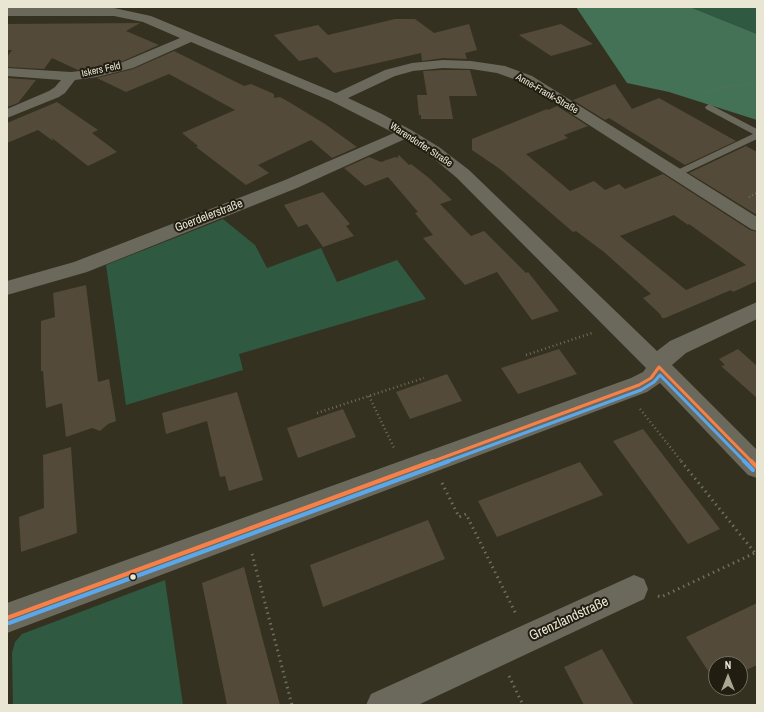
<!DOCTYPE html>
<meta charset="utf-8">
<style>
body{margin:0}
#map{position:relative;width:764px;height:712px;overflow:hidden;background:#353120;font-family:"Archivo Narrow",sans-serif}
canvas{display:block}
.frame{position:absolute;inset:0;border:8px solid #e9e6d4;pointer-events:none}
.north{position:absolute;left:708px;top:656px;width:40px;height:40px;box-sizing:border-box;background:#211e11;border:1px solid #716e5f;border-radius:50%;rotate:0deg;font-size:11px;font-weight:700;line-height:16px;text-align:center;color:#e9e6d4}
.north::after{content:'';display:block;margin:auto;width:14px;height:18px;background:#aaa795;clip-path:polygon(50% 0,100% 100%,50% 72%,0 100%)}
</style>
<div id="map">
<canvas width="764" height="712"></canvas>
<div class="frame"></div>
<div class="north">N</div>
</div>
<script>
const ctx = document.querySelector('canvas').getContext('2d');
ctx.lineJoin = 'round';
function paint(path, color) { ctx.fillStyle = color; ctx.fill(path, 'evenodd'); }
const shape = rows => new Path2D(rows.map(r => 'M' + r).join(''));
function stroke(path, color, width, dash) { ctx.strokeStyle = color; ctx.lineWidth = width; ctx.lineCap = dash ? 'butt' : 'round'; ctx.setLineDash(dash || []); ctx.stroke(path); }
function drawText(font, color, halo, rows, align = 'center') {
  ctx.font = font + ' "Archivo Narrow",sans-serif'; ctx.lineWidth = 4; ctx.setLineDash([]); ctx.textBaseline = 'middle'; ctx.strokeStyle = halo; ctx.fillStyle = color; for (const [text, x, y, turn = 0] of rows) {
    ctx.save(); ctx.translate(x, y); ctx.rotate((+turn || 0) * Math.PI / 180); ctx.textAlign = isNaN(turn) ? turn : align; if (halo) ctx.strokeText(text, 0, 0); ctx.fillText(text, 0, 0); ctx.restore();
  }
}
paint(shape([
 [690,7,757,7,757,34],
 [223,219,255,245,267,268,321,248,337,282,397,260,426,299,239,354,243,370,126,405,106,265],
 [165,580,183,705,13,705,12,653,15,642,22,634]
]), '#2f5940');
paint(shape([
 [576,7,690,7,757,34,757,120,669,92,627,83]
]), '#437256');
paint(shape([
 [395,19,415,19,434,33,469,24,477,50,465,53,467,59,443,58,422,61,421,53,334,73,317,57,299,61,274,35,318,25,328,35],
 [140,23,126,31,159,45,123,61,97,68,78,70,52,58,44,69,7,67,7,57,12,50,7,50,7,24],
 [561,24,593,44,551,56,519,35],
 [174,51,244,86,251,84,274,94,274,98,280,97,289,102,325,124,357,147,332,158,311,140,258,165,269,173,246,185,196,147,198,146,182,133,235,110,169,74,126,92,97,78,133,69],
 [443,70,470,70,477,96,449,96,453,119,421,119,421,115,419,115,417,95,427,95,423,71],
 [7,78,36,80,18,103,7,107],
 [615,84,632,109,659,98,736,141,685,165,609,118,605,120,573,100],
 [57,102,98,130,92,133,117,152,88,166,52,138,53,141,38,130,7,143,7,123],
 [557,106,588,126,564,135,568,138,526,154,570,191,594,181,605,190,619,184,625,189,663,174,750,230,757,232,757,281,733,292,731,290,665,318,662,318,660,314,643,298,651,294,604,252,576,231,573,232,500,169,472,150,472,139,547,109,548,110],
 [674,215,688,225,689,224,746,265,686,290,620,236],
 [746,146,757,152,757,215,689,173],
 [399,155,409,165,411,164,429,178,452,200,440,204,471,236,484,231,526,273,528,272,559,311,532,320,497,272,465,285,423,238,433,235,415,213,418,212,388,177,365,186,344,168,369,157,381,162,395,157,397,158],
 [323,192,350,224,346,226,354,236,323,247,307,224,298,227,284,205],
 [86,285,98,382,109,379,116,421,108,424,100,431,92,428,66,437,62,403,46,408,43,371,41,371,41,321,55,317,53,293],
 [559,349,577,374,518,394,501,368],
 [738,349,757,366,757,398,721,366,725,365,719,359],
 [447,374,462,401,410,419,396,392],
 [237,392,263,480,229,491,225,476,220,477,207,421,166,434,162,413],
 [343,409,356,437,298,458,287,428],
 [643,429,683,481,720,529,688,544,613,441],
 [71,447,77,533,21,552,19,517,44,508,43,455],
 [580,462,603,495,497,537,478,501],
 [428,520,445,559,323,607,310,565],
 [244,567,261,633,280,705,227,705,202,583],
 [757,603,757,665,740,673,740,664,716,664,716,683,686,637],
 [602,649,634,705,584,705,564,667]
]), '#534a3a');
stroke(shape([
 [706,92,718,88,757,83]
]), '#706d61', 1.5, [0.5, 2]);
stroke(shape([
 [749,197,757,193]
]), '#706d61', 2, [1, 2.5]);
stroke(shape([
 [526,355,592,333],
 [369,396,395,450],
 [640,409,682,462],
 [317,413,424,378]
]), '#706d61', 2.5, [1, 3]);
stroke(shape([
 [681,461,755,553],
 [442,483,459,517,466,514,516,614],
 [252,554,292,705],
 [658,596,661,597,757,552],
 [509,676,523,705]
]), '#706d61', 3, [1.5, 4]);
paint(shape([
 [709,104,757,129,757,139,679,176,673,176,671,174,673,172,753,134,706,109,705,107,709,104]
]), '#6b685c');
paint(shape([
 [7,8,114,8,151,16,336,93,385,70,412,63,443,60,471,61,505,66,532,76,757,217,757,231,751,229,522,82,497,73,471,69,443,68,413,71,395,76,348,98,382,114,411,130,439,147,469,170,657,351,670,341,757,302,757,319,686,353,672,365,757,450,757,478,748,475,660,383,647,392,7,633,7,603,631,378,643,372,646,368,457,178,427,153,405,139,297,188,87,272,7,295,7,281,74,262,285,180,394,133,331,101,191,42,133,68,97,77,75,80,65,93,59,97,7,118,7,109,49,91,55,87,61,80,7,76,7,68,71,72,97,69,123,62,180,38,143,22,114,16,7,16,7,8],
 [634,575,644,579,648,589,644,599,418,705,366,705,371,694,634,575]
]), '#6b685c');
stroke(shape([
 [659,367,752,462],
 [431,462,639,385,651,378,659,367]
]), '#f78048', 3);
stroke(shape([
 [751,461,757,467],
 [7,618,433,461]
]), '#f78048', 4);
stroke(shape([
 [446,462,641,390,654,382,660,375,745,462]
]), '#5aa8eb', 3);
stroke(shape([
 [744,461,753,470],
 [9,623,449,461]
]), '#5aa8eb', 4);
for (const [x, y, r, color] of [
 [133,577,3.5,"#e9e6d4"]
]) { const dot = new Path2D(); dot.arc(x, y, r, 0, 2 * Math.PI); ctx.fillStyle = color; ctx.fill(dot); stroke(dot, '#211e11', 1.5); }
drawText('10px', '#e9e6d4', '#211e11', [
 ["Iskers Feld",101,70,-12],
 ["Anne-Frank-Straße",547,94,30],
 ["Warendorfer Straße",421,145,33]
]);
drawText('12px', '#e9e6d4', '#211e11', [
 ["Goerdelerstraße",209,216,-21]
]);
drawText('14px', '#e9e6d4', '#211e11', [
 ["Grenzlandstraße",569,619,-25]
]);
</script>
